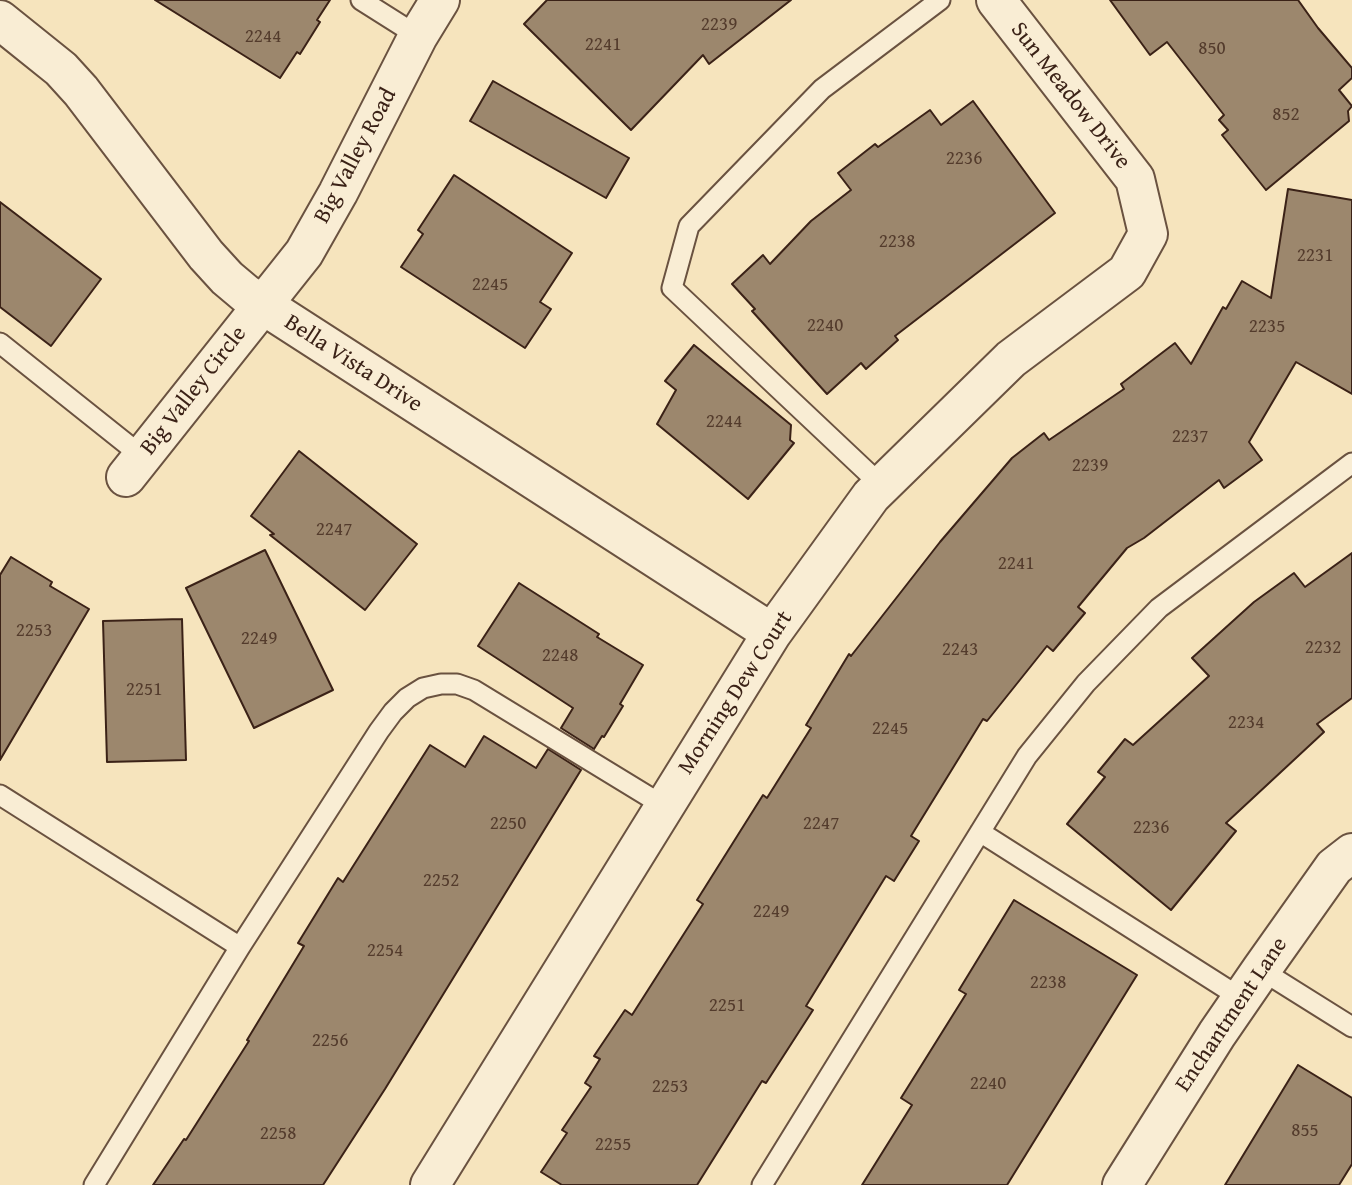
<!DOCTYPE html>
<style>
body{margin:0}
canvas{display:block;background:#f6e4bd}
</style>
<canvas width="1352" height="1185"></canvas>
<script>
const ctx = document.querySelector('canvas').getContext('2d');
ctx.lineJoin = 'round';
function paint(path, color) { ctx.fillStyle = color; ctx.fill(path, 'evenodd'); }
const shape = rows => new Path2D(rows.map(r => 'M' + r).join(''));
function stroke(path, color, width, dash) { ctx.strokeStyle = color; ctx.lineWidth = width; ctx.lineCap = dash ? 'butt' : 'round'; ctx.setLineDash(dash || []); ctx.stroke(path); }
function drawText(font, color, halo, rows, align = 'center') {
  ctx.font = font + ' "Gentium Book Plus",serif'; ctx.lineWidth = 5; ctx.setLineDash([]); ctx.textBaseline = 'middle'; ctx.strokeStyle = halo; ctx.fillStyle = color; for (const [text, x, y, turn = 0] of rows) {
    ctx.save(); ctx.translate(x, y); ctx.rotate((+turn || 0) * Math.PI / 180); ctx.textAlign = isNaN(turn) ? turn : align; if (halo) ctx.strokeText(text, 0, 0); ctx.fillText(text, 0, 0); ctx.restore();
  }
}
const building = shape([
 [155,0,330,0,317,20,320,22,300,54,297,52,280,78,155,0],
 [547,0,791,0,709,64,703,55,631,130,524,24,547,0],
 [1110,0,1298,0,1318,28,1352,68,1352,78,1339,90,1352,106,1348,111,1349,121,1266,190,1222,135,1228,130,1219,120,1224,115,1167,42,1150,55,1110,0],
 [493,81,629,158,606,198,470,121,493,81],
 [973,101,1055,213,895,336,898,340,866,369,861,363,827,394,752,311,755,309,732,284,763,255,770,264,811,221,851,190,838,173,875,144,878,147,930,110,941,125,973,101],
 [454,175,572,253,540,302,551,309,525,348,401,267,423,234,418,230,454,175],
 [1288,189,1352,200,1352,394,1296,362,1249,442,1262,460,1224,488,1219,480,1144,538,1127,548,1078,607,1085,613,1053,651,1047,646,987,721,983,719,911,836,919,841,894,881,886,876,806,1006,813,1010,766,1083,762,1081,697,1185,562,1185,541,1172,567,1133,562,1130,591,1087,585,1083,600,1059,594,1056,625,1010,632,1015,703,904,697,900,763,795,767,798,811,728,806,725,849,654,851,656,940,542,1012,458,1044,433,1049,440,1124,389,1121,384,1175,343,1191,364,1223,307,1226,309,1242,281,1271,298,1288,189],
 [0,202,101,279,51,346,0,307,0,202],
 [694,345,791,425,790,440,794,443,748,499,657,424,676,390,665,381,694,345],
 [299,451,417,544,365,610,270,535,274,534,251,516,299,451],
 [265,550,333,690,254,728,186,588,265,550],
 [1352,553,1352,698,1317,724,1324,732,1226,823,1236,831,1171,910,1067,824,1105,777,1098,772,1125,739,1133,745,1209,676,1192,658,1254,602,1294,573,1305,587,1352,553],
 [11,557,52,582,50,586,89,609,0,760,0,575,11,557],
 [519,583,599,634,597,637,643,665,620,704,623,706,604,737,602,736,594,749,561,728,573,708,478,646,519,583],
 [182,619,186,760,107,762,103,621,182,619],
 [484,736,536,768,548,749,581,770,385,1089,323,1185,153,1185,184,1139,186,1140,249,1041,247,1040,304,946,298,943,338,878,343,882,430,745,465,767,484,736],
 [1014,900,1137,975,1007,1185,862,1185,912,1105,901,1098,966,994,959,990,1014,900],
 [1298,1065,1352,1098,1352,1164,1339,1185,1225,1185,1298,1065]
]);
paint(building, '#9c876d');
stroke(building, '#3b2217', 2);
const lane = shape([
 [361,0,418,36],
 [0,343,143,457],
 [882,486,672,288,689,226,822,89,940,0],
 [0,795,240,947],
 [980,832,1241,998],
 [1261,970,1352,1027],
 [94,1185,240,947,379,731,393,712,407,698,423,688,441,684,457,684,474,690,664,806],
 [762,1185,1027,756,1086,683,1159,608,1352,463]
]);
const street = shape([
 [0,20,61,69,81,91,206,255,227,278,246,294,772,633],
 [126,477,304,253,338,193,418,36,440,0],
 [430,1185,772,633,871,496,1011,359,1127,272,1148,234,1135,179,996,0],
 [1122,1185,1217,1034,1261,970,1334,867,1352,853]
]);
stroke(lane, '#6a5240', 23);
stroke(street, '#6a5240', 42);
stroke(lane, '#f9edd4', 19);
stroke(street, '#f9edd4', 38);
drawText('19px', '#533b2c', null, [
 ["2239",719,25],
 ["2244",263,37],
 ["2241",603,45],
 ["850",1212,49],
 ["852",1286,115],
 ["2236",964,159],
 ["2238",897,242],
 ["2231",1315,256],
 ["2245",490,285],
 ["2240",825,326],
 ["2235",1267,327],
 ["2244",724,422],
 ["2237",1190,437],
 ["2239",1090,466],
 ["2247",334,530],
 ["2241",1016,564],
 ["2253",34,631],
 ["2249",259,639],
 ["2232",1323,648],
 ["2243",960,650],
 ["2248",560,656],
 ["2251",144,690],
 ["2234",1246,723],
 ["2245",890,729],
 ["2250",508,824],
 ["2247",821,824],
 ["2236",1151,828],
 ["2252",441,881],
 ["2249",771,912],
 ["2254",385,951],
 ["2238",1048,983],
 ["2251",727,1006],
 ["2256",330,1041],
 ["2240",988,1084],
 ["2253",670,1087],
 ["855",1305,1131],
 ["2258",278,1134],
 ["2255",613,1145]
]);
drawText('23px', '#3b2217', '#f9edd4', [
 ["Sun Meadow Drive",1070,96,52],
 ["Big Valley Road",356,156,-62],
 ["Bella Vista Drive",353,364,33],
 ["Big Valley Circle",194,391,-52],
 ["Morning Dew Court",736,693,-57],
 ["Enchantment Lane",1232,1015,-56]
]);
</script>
